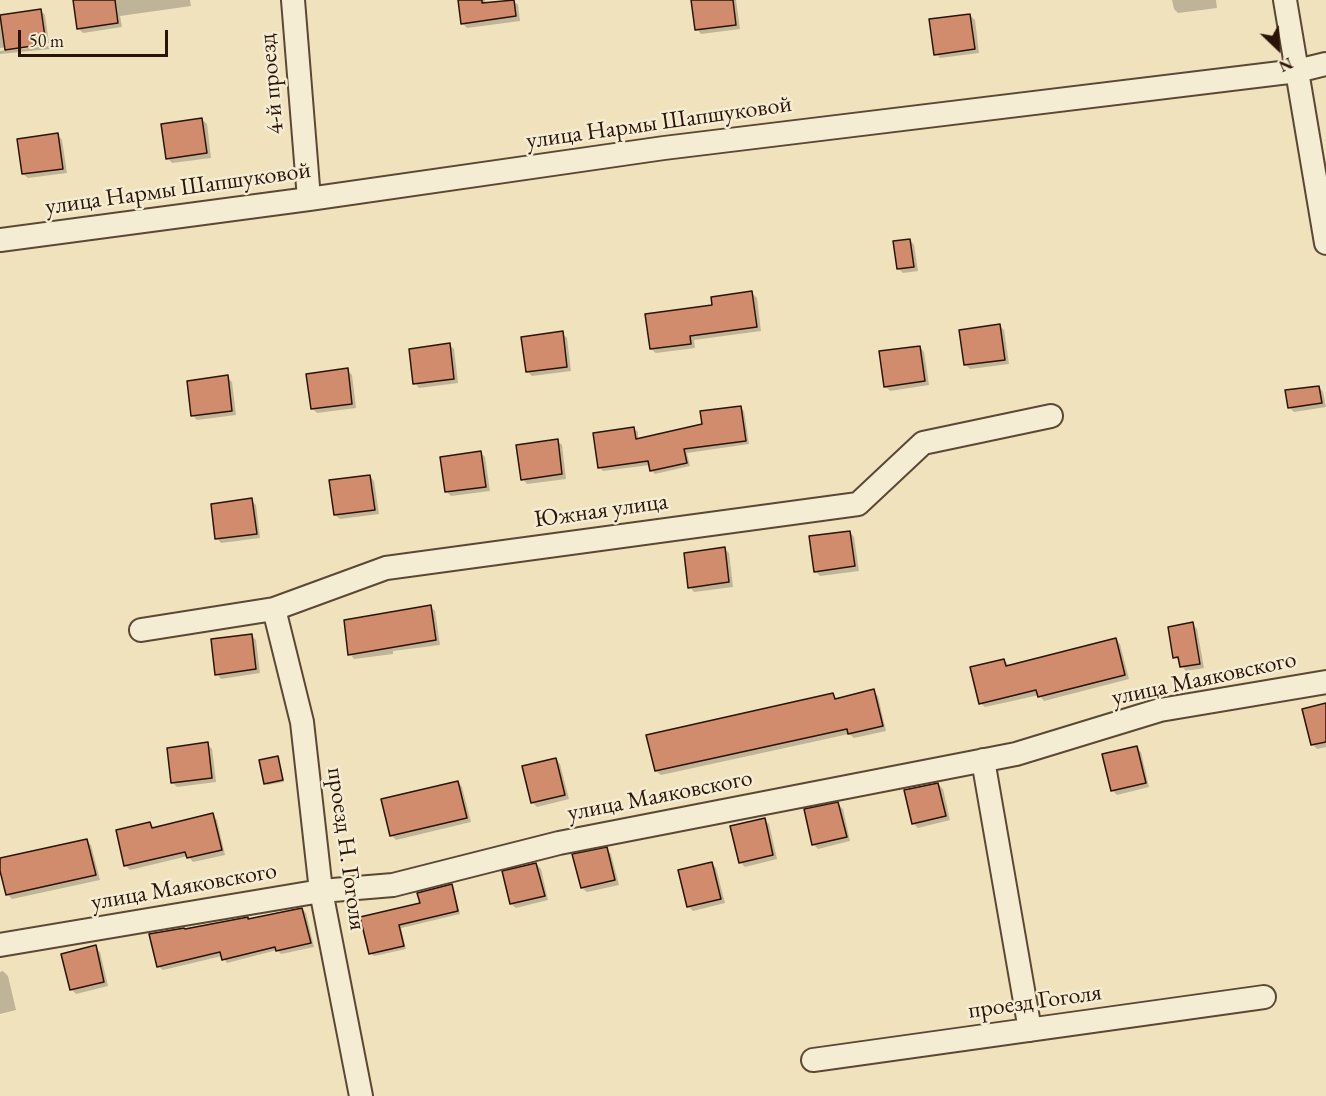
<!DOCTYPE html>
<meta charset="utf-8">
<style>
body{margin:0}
#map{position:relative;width:1326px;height:1096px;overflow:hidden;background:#efe2bd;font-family:"EB Garamond",serif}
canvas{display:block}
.north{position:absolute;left:1248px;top:18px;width:60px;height:60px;-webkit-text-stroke:4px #f5ecd4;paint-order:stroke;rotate:155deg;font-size:16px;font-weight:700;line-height:24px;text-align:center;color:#2a1406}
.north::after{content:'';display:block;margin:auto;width:21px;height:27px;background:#2a1406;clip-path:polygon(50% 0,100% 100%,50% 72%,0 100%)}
.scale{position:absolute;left:18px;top:30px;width:150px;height:27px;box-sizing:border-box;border:3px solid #2a1406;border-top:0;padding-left:8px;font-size:18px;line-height:21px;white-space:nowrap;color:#2a1406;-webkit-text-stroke:4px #f5ecd4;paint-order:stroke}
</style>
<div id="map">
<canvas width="1326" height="1096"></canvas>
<div class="north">N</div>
<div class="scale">50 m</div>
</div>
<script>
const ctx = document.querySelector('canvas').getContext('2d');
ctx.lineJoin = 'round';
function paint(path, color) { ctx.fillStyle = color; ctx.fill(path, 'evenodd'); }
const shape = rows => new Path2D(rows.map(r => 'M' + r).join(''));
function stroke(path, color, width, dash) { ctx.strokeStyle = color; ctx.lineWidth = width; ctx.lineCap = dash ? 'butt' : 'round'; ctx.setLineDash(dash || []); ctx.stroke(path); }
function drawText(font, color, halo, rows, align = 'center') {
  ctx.font = font + ' "EB Garamond",serif'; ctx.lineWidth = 5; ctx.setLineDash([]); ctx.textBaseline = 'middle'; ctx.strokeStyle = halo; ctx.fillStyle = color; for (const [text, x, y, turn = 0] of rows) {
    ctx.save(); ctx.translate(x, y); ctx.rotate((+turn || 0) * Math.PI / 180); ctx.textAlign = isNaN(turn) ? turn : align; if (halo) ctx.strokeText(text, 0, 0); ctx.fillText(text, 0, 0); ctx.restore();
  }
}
paint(shape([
 [75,0,190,0,191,6,120,16,122,27,83,33,78,28],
 [460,0,485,0,486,4,513,0,518,5,520,21,467,28,462,23],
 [693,0,736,0,740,29,701,34,697,29],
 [1172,0,1216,0,1217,8,1178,13,1174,9],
 [41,11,45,15,49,43,0,48,0,16],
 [970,15,975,20,979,53,940,58,936,54],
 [49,46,50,49,0,54,0,51],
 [202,120,207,124,211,158,172,163,168,158],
 [58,135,62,140,67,173,28,178,23,174],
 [910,240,914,245,918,271,903,273,898,268],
 [752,293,757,298,761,331,694,340,695,348,656,353,651,349,714,306],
 [1000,326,1004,330,1009,364,970,369,965,364],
 [562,333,567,338,571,371,532,376,528,372],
 [449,345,454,349,458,383,419,388,415,383],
 [920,347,924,352,929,385,890,391,885,386],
 [347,370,352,375,356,408,317,413,313,409],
 [227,377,232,382,236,415,197,420,193,416],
 [1319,387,1323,392,1326,407,1294,412,1289,407],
 [740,407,744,411,749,444,687,453,690,466,655,474,651,470,650,465,603,471,599,467,634,429,638,432,638,440,703,425],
 [557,441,562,445,566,479,527,484,523,479],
 [481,453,485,457,490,491,451,496,446,491],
 [370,476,374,481,379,514,340,519,335,515],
 [251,500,256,505,260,538,221,543,217,538],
 [850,532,854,537,859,571,820,576,815,571],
 [724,548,729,553,733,587,694,592,690,587],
 [431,607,435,611,440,645,393,651,393,654,354,659,350,654],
 [1192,624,1197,629,1204,668,1186,671,1182,666,1181,661,1174,657],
 [251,635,256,640,260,673,221,679,217,674],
 [1116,640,1120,644,1129,679,1044,701,1039,695,985,707,980,703,1004,660,1009,666],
 [873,691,878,696,886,731,854,738,849,734,661,775,656,771,833,695,838,700],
 [1326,704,1326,747,1317,749,1313,745],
 [207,744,212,749,216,782,177,787,173,783],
 [1136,748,1141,752,1149,787,1117,795,1112,790],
 [278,758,284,782,267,785,266,783],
 [556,760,560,764,569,799,537,807,532,802],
 [458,782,462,787,471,822,396,840,391,835],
 [938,784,943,789,950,820,918,828,913,823],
 [838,804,843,809,850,841,818,849,814,845],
 [212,815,217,820,225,855,193,862,188,856,130,870,126,866,118,831,150,823,154,828],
 [764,820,769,824,777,859,745,867,740,862],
 [86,840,91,845,100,880,12,899,7,894,0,859],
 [607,849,611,854,619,885,587,892,582,888],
 [536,864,541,869,548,900,516,908,511,904],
 [712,864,716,868,725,903,693,911,688,906],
 [451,886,454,889,460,914,401,928,406,949,374,956,370,953,362,918,422,904],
 [302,909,306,913,314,947,281,954,277,950,227,963,222,956,163,970,159,967,151,935,249,921],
 [95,947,100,952,108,986,76,994,71,989],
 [3,971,8,976,16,1010,0,1014,0,972]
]), '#0003');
const building = shape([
 [73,0,115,0,118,23,77,29,73,0],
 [458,0,482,0,482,3,514,0,516,16,461,24,458,0],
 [691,0,733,0,736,25,695,30,691,0],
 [41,9,46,44,5,50,0,15,41,9],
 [970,14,975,49,934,55,929,19,970,14],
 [202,118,207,153,166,159,161,124,202,118],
 [58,133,63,169,22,174,17,139,58,133],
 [910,239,914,267,897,269,893,241,910,239],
 [752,291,757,327,690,336,691,344,650,349,645,314,712,305,711,297,752,291],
 [1000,324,1005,360,964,365,959,330,1000,324],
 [563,331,567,367,526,372,521,337,563,331],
 [450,343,454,379,413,384,409,349,450,343],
 [920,346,925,381,884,387,879,351,920,346],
 [348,368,352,404,311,409,306,374,348,368],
 [228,375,232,411,191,416,187,381,228,375],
 [1319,386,1322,403,1288,408,1285,390,1319,386],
 [741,406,746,441,684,449,687,463,650,471,648,461,598,468,593,433,634,427,636,439,702,424,700,411,741,406],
 [558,439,562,474,521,480,516,445,558,439],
 [481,451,486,487,445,492,440,457,481,451],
 [370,475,375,510,334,515,329,480,370,475],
 [252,498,257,534,215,539,211,504,252,498],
 [850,531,855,566,814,572,809,536,850,531],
 [725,547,729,582,688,588,684,553,725,547],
 [431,605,436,640,348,655,344,620,431,605],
 [1193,622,1200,664,1180,667,1178,657,1173,658,1168,627,1193,622],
 [252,634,256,669,215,675,211,639,252,634],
 [1116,638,1125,675,1038,697,1036,690,979,704,970,667,1004,659,1006,666,1116,638],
 [874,689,883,726,848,734,847,729,655,771,646,735,833,693,835,699,874,689],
 [1326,703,1326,742,1311,745,1302,709,1326,703],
 [208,742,212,778,171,783,167,748,208,742],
 [1137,746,1146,783,1111,791,1102,754,1137,746],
 [278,756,283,780,264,784,259,760,278,756],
 [556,758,565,795,531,803,522,766,556,758],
 [458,781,467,818,390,836,381,799,458,781],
 [938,783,946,816,912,824,904,790,938,783],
 [838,802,847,837,812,845,804,809,838,802],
 [213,813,222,850,187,858,185,852,124,866,116,830,150,822,152,828,213,813],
 [765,818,773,855,739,863,730,826,765,818],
 [87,839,96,875,6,895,0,871,0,858,87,839],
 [607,847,615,880,581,888,572,854,607,847],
 [712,862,721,899,687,907,678,870,712,862],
 [536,863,545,896,510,904,502,871,536,863],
 [452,884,458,911,399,925,404,946,369,954,360,917,420,903,417,893,452,884],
 [302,908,311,943,276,951,275,947,222,960,220,952,157,967,149,934,184,928,185,929,248,917,248,919,302,908],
 [96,945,104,982,70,990,61,954,96,945]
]);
paint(building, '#d18b6d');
stroke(building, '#2a1406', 1.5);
const minor = shape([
 [293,0,309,199],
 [1285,0,1326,243],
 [0,240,309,199,664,148,1297,71,1326,64],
 [274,609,302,722,321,891,361,1096],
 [141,630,274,609,386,568,858,504,923,443,1051,416],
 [983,760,1030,1030],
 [0,945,321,891,393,885,559,843,1016,754,1160,710,1326,682],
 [813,1060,1264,997]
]);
stroke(minor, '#5b4834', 26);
stroke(minor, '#f5ecd4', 22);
drawText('24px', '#2a1406', '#f5ecd4', [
 ["4-й проезд",272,84,-95],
 ["улица Нармы Шапшуковой",659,123,-8],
 ["улица Нармы Шапшуковой",178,189,-8],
 ["Южная улица",601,511,-8],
 ["улица Маяковского",1204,679,-12],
 ["улица Маяковского",660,796,-11],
 ["проезд Н. Гоголя",346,849,82],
 ["улица Маяковского",184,887,-10],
 ["проезд Гоголя",1035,1002,-8]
]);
</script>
